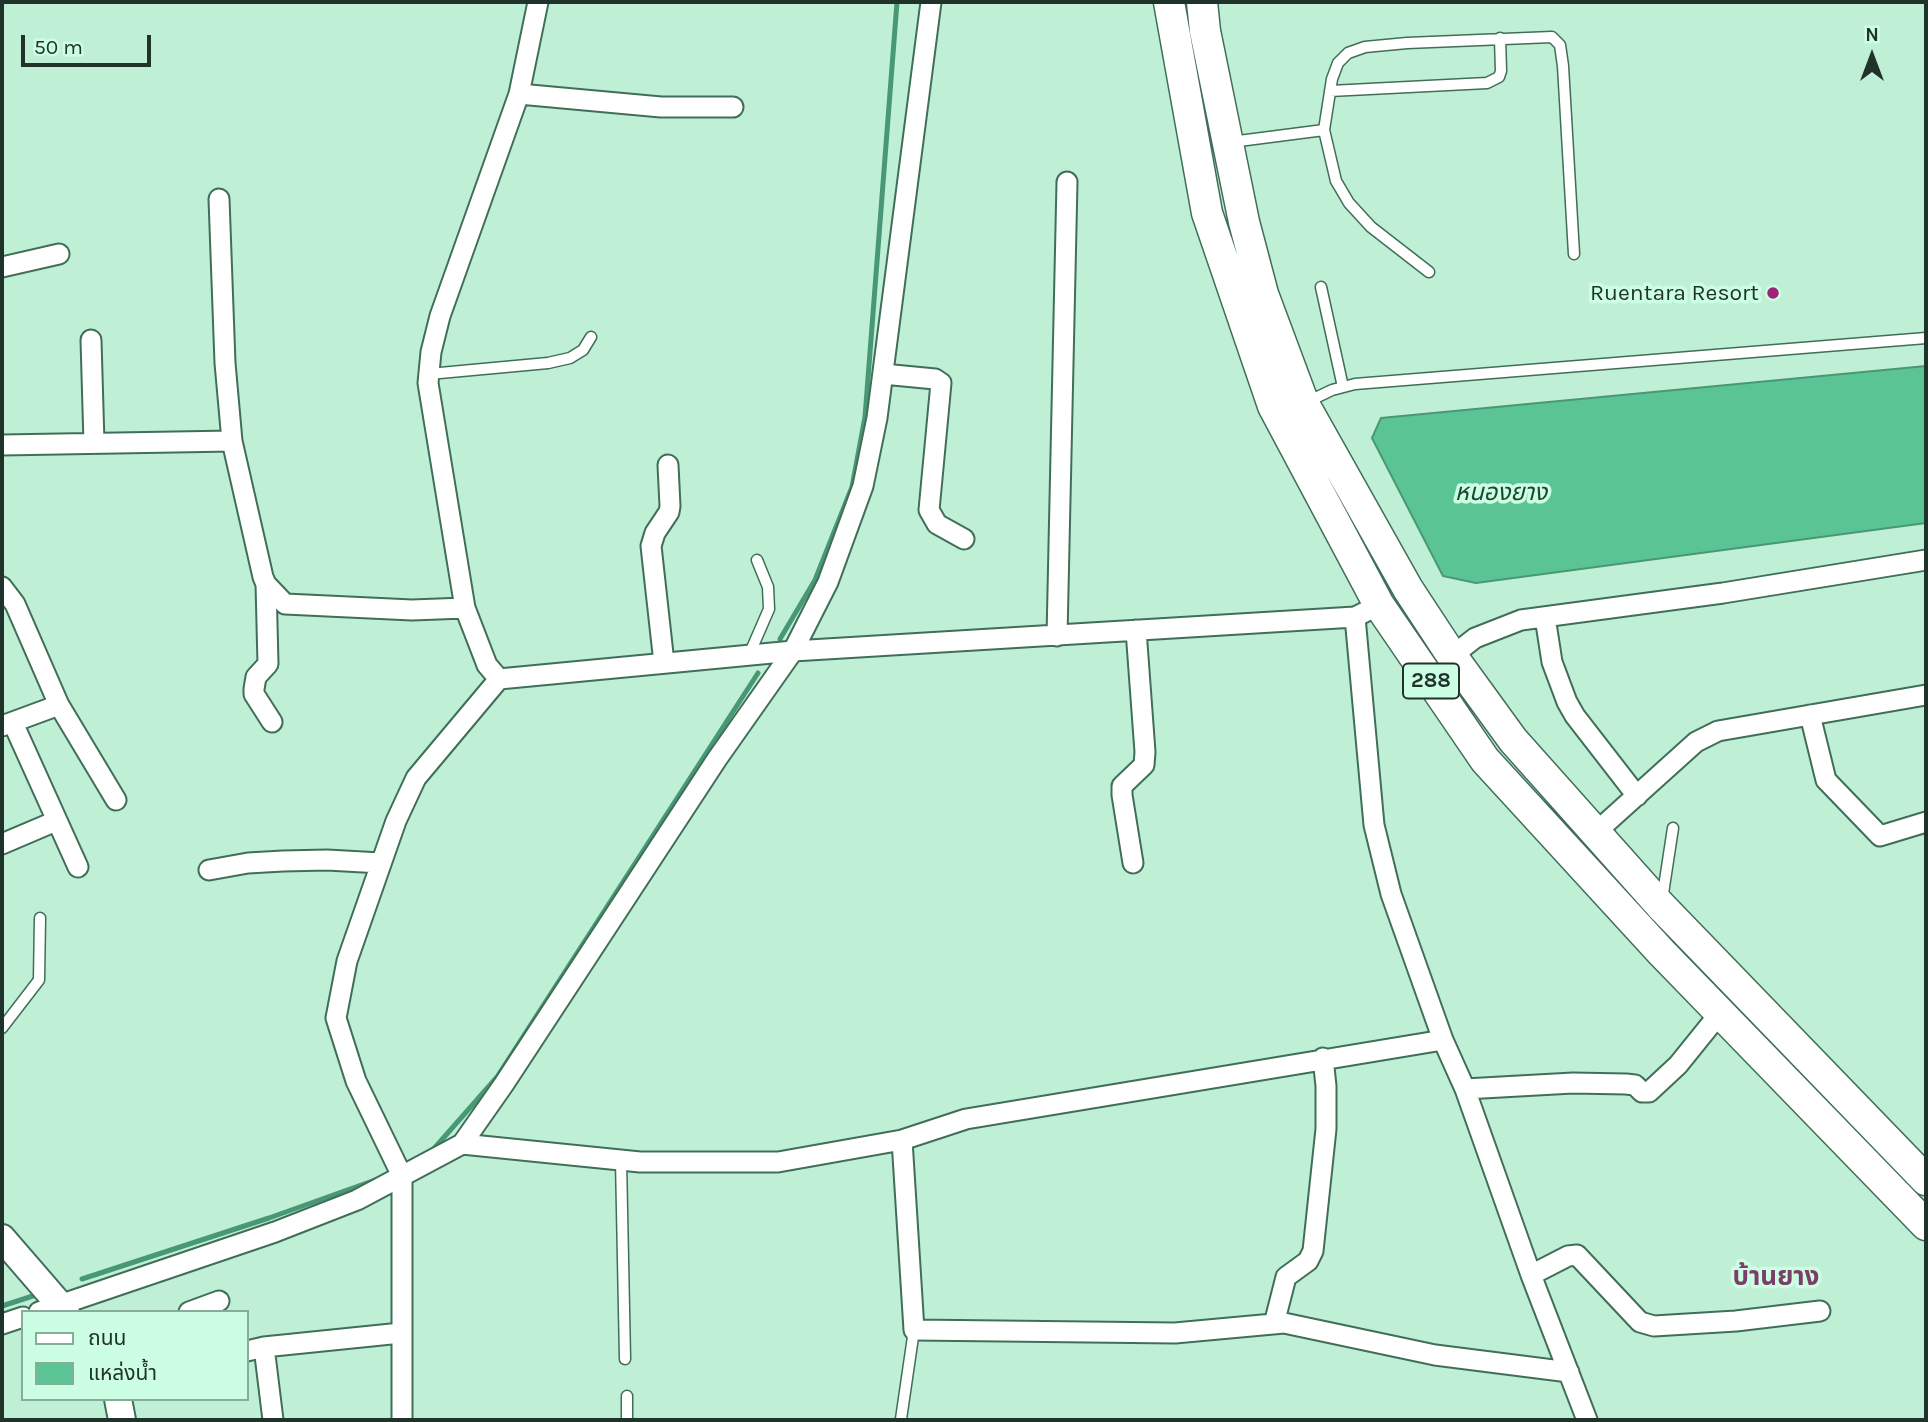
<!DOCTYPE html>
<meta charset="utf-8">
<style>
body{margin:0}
#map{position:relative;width:1928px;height:1422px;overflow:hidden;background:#bff0d6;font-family:Karla,"Noto Sans Thai",sans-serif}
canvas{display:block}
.frame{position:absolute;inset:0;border:4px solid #20332a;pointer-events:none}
.legend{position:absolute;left:21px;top:1310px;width:228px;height:91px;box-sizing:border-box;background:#ccfee3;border:2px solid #87ad99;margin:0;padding:9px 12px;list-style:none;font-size:21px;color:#20332a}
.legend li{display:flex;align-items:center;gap:14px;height:35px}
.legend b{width:35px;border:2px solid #87ad99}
.north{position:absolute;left:1837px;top:21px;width:70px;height:70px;-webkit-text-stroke:5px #ccfee3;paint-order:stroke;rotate:0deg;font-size:19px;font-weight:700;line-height:28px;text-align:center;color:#20332a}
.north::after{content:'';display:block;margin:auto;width:24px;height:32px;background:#20332a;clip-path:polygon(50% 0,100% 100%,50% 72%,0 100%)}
.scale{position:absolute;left:21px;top:35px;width:130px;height:32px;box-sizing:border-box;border:4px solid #20332a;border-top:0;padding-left:9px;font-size:21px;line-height:24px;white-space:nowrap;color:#20332a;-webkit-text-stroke:5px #ccfee3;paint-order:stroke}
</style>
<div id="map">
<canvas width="1928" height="1422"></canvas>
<div class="frame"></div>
<ul class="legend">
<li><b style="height:9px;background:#fff"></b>ถนน</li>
<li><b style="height:19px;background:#5bc495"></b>แหล่งน้ำ</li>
</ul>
<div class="north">N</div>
<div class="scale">50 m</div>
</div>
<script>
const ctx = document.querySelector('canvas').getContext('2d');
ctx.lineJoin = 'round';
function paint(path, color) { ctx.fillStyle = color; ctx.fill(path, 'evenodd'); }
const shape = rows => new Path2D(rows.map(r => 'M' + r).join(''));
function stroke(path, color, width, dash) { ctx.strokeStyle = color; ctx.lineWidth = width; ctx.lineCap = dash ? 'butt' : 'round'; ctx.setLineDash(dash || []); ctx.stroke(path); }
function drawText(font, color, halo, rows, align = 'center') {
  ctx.font = font + ' Karla,"Noto Sans Thai",sans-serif'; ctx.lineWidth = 7; ctx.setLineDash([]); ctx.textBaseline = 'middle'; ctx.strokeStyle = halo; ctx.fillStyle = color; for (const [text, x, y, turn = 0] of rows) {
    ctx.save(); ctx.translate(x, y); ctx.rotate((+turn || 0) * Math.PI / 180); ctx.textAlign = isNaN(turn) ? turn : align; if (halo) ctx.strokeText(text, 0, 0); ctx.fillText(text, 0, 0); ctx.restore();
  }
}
const water = shape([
 [1926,366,1926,523,1476,583,1443,576,1372,438,1381,418,1926,366]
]);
paint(water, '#5bc495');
stroke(water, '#499875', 2);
stroke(shape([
 [780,639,815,580,852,487,865,417,897,2],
 [431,1152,497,1077,758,673],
 [82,1279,269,1218,378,1179],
 [2,1306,39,1294]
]), '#499875', 5);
const lane = shape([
 [1330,91,1487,83,1499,77,1501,71,1500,38],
 [1324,130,1332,79,1338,63,1348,53,1365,47,1407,43,1552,37,1560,45,1563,66,1574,254],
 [1231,142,1324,130,1336,181,1349,203,1371,227,1429,272],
 [1321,287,1343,387],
 [429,374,548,363,570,358,583,350,591,337],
 [1307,402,1332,390,1355,384,1926,338],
 [749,655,769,609,768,587,757,560],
 [1662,900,1673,828],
 [2,1028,39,980,40,918],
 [621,1160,625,1359],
 [627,1396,627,1420],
 [901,1419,914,1330]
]);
const street = shape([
 [519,94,661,107,733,107],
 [219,199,225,363,232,441],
 [2,267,59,254],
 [91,340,94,443],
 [883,374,935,379,941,383,929,510,937,524,964,539],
 [2,445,232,441,263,577,266,584,285,604,412,610,465,608,487,665,499,679,793,651,1355,617,1379,605],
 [266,584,268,664,256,677,254,689,254,694,272,722],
 [2,587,15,604,59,705,116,800],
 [465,608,428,383,431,352,440,316,519,94,538,2],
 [1355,617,1374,825,1391,894,1443,1040,1465,1089,1531,1275,1587,1420],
 [1545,617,1552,662,1567,702,1575,716,1637,796],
 [1057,636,1067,182],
 [1452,656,1475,638,1521,620,1723,593,1926,560],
 [664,663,651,546,655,533,669,512,670,506,668,465],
 [1810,715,1826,780,1880,836,1926,822],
 [13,723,78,867],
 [2,726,59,705],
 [1595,833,1696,742,1718,731,1926,695],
 [2,844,56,821],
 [1133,863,1122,795,1122,786,1144,765,1145,752,1136,630],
 [209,870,248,863,283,861,327,860,381,863],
 [1465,1089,1573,1083,1626,1084,1635,1085,1642,1092,1649,1092,1678,1065,1720,1013],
 [902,1140,914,1330,1175,1333,1284,1323,1435,1355,1569,1372],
 [462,1144,640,1162,778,1162,902,1140,966,1119,1443,1040],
 [1531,1275,1568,1256,1577,1255,1640,1322,1654,1326,1736,1321,1820,1311],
 [39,1312,275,1232,357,1200,462,1144,504,1084,717,759,793,651,828,582,863,486,877,418,931,2],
 [189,1312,219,1301],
 [2,1324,23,1317],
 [1274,1324,1286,1277,1308,1261,1313,1251,1326,1129,1326,1086,1323,1058],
 [264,1347,273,1420],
 [247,1351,264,1347,401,1333],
 [402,1420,402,1176,356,1081,336,1018,347,961,396,821,416,778,499,679]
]);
const secondary = shape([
 [2,1238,66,1312],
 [118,1399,122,1420]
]);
const primary = shape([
 [1169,2,1207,213,1273,406,1379,605,1485,760,1662,953,1926,1225],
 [1202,2,1205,31,1244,222,1263,294,1304,404,1408,589,1452,656,1513,740,1661,906,1926,1180]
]);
stroke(lane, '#416e58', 13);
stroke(street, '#416e58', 23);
stroke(secondary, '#416e58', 30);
stroke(primary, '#416e58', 33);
stroke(lane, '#fff', 10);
stroke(street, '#fff', 19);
stroke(secondary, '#fff', 26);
stroke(primary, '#fff', 30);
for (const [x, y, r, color] of [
 [1773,293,7,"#9c227a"]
]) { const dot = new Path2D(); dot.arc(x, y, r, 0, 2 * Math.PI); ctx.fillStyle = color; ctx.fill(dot); stroke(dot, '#ccfee3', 2.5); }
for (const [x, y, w] of [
 [1431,681,56]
]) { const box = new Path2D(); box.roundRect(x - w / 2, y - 17.5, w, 35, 5); ctx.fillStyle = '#ccfee3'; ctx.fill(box); stroke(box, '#20332a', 2); }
drawText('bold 21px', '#20332a', null, [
 ["288",1431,681]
]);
drawText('23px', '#20332a', '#ccfee3', [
 ["Ruentara Resort",1759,293]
], 'right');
drawText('italic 24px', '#1c4834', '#ccfee3', [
 ["หนองยาง",1501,493]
]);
drawText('bold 26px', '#7b3e66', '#ccfee3', [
 ["บ้านยาง",1776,1278]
]);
</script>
